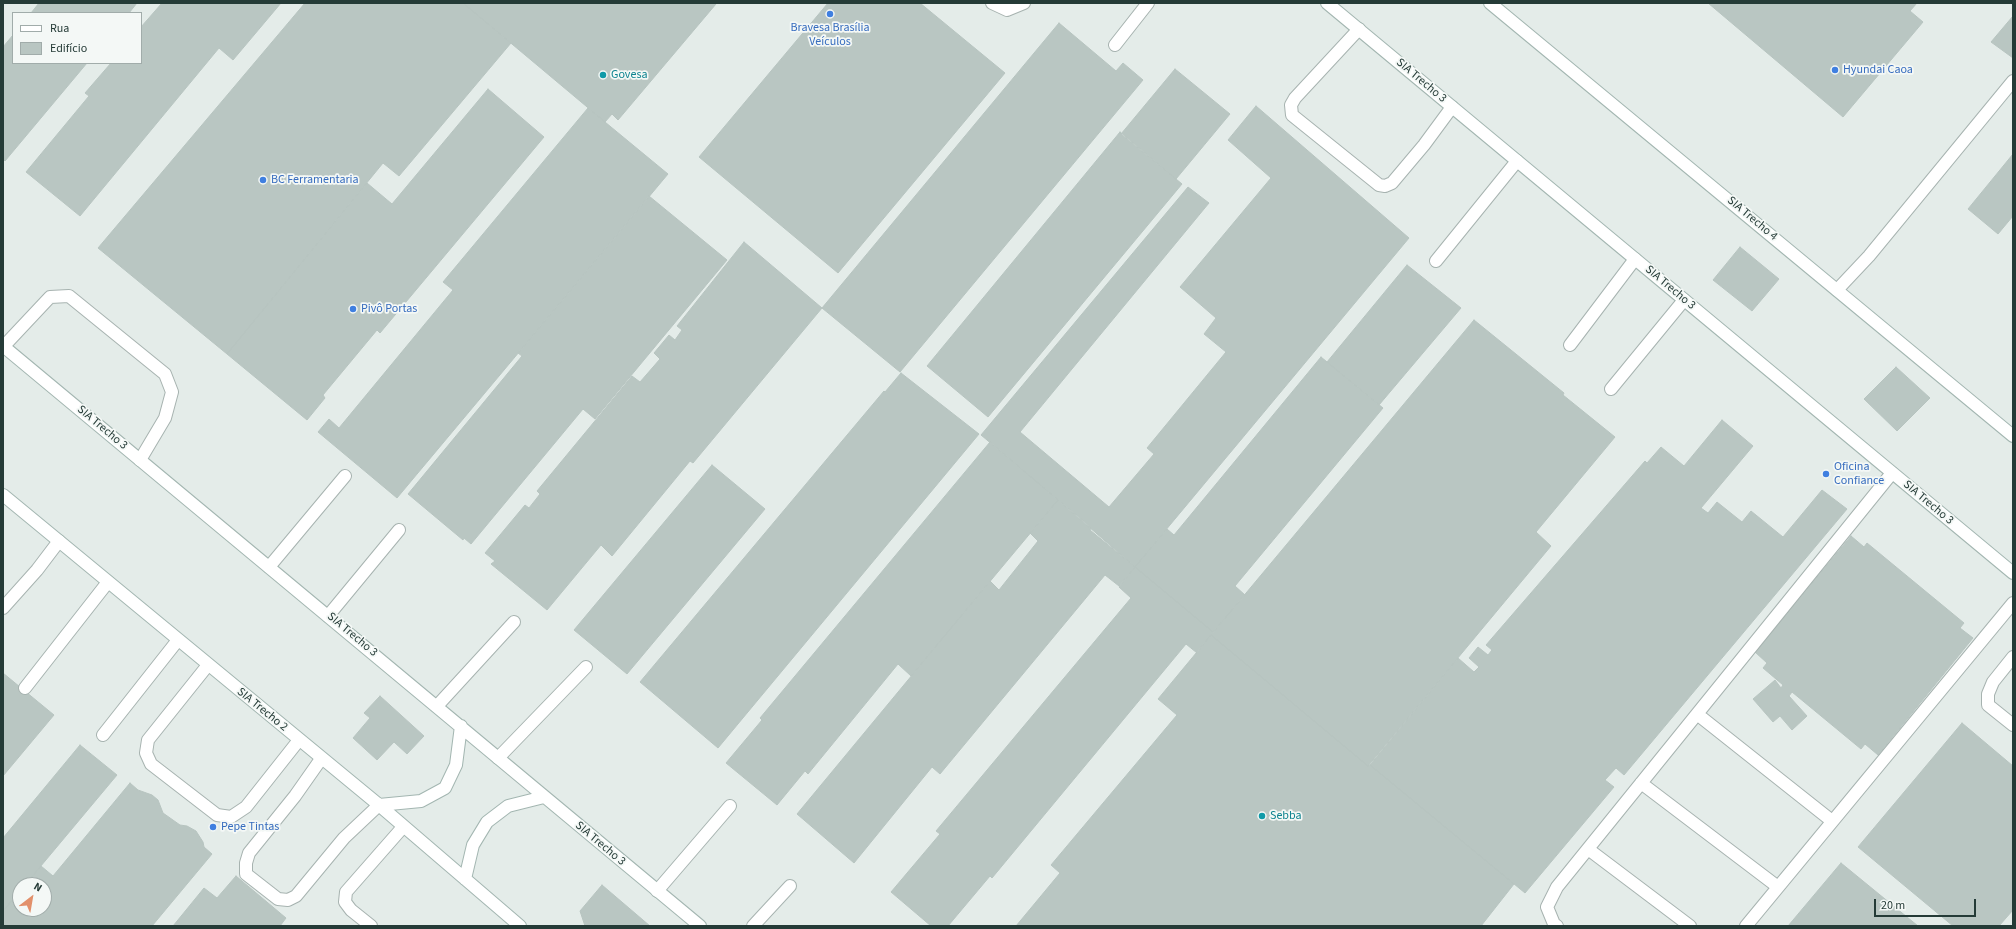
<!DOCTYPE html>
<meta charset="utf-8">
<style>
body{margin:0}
#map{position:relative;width:2016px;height:929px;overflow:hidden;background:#e4ece9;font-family:"Source Sans 3",sans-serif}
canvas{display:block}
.frame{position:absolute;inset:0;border:4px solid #253b37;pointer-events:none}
.legend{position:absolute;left:12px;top:12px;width:130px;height:52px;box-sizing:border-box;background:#f4f8f6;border:1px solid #a1acaa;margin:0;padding:5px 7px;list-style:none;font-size:12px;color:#253b37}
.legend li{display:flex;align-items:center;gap:8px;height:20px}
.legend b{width:20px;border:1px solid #a1acaa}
.north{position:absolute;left:12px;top:877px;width:40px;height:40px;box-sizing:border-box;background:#f4f8f6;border:1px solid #a1acaa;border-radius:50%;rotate:31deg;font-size:11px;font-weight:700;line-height:16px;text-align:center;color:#253b37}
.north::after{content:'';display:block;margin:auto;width:14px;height:18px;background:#e2906b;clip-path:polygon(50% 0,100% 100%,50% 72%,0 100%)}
.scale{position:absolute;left:1874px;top:899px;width:102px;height:18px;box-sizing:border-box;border:2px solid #253b37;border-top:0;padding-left:5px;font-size:12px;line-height:14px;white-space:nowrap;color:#253b37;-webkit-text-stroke:3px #f4f8f6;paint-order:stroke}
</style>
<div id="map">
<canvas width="2016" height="929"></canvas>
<div class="frame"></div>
<ul class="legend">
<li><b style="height:5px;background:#fff"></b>Rua</li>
<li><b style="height:11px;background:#b9c6c2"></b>Edifício</li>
</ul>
<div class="north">N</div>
<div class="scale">20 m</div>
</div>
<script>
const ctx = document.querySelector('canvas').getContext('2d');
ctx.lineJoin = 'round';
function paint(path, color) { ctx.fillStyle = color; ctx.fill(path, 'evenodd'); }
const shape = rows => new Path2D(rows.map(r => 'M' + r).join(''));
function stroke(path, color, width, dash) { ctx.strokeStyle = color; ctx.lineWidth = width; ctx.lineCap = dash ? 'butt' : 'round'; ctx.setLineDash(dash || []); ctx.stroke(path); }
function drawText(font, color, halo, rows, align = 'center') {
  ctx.font = font + ' "Source Sans 3",sans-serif'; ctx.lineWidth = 3.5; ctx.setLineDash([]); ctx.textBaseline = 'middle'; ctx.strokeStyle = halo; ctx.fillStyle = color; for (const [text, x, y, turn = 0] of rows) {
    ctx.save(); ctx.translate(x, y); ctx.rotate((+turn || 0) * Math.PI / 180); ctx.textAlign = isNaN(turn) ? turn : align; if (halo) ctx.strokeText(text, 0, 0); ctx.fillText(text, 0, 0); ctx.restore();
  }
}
const building = shape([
 [39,3,137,3,129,13,31,13,39,3],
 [162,3,281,3,233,60,219,48,80,216,26,172,89,96,85,93,111,63,141,63,141,27,162,3],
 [305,3,463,3,511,43,399,176,383,163,227,354,98,248,305,3],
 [463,3,715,3,716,4,618,120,612,114,605,122,463,3],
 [828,3,920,3,1005,73,838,273,699,157,828,3],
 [1708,3,1917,3,1910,11,1923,22,1843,117,1708,3],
 [2013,16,2013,58,1991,42,2013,16],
 [1059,23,1116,71,1123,63,1143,80,900,372,822,308,1059,23],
 [13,35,13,63,87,63,5,161,3,159,3,47,13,35],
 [1175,69,1230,114,1176,179,1121,134,1175,69],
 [488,89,544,137,380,333,377,330,323,395,325,398,307,420,227,354,367,183,392,204,488,89],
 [1256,106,1409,238,1135,567,1090,530,1091,528,1081,519,981,435,1188,187,1209,203,1020,432,1109,507,1154,454,1147,448,1226,352,1204,334,1216,318,1180,287,1271,178,1228,140,1256,106],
 [588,108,668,174,397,498,318,432,329,419,339,428,453,290,443,282,588,108],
 [1120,132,1182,184,988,417,927,366,1120,132],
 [2013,154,2013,216,1998,234,1968,209,2013,154],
 [649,196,727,260,595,419,583,409,471,544,464,538,463,540,408,494,522,356,518,353,649,196],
 [744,242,822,308,693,463,690,461,612,556,601,545,547,610,491,564,495,561,485,553,525,505,529,508,540,494,537,491,632,376,640,382,660,359,654,353,669,335,675,340,682,330,677,326,744,242],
 [1740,247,1779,279,1752,311,1713,280,1740,247],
 [1407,265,1461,308,1379,405,1327,362,1407,265],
 [1474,320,1564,393,1563,395,1615,437,1536,532,1551,546,1368,766,1211,635,1474,320],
 [1321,357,1383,408,1235,586,1245,595,1213,632,1135,567,1167,529,1174,535,1321,357],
 [1896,367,1930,398,1897,431,1864,399,1896,367],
 [901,373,979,434,718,748,640,682,884,391,885,392,901,373],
 [1722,420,1753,446,1701,508,1708,513,1717,502,1742,522,1751,511,1783,537,1822,490,1847,509,1624,775,1616,768,1605,780,1614,787,1525,893,1370,765,1458,658,1474,672,1479,667,1469,658,1478,647,1488,655,1492,650,1486,645,1645,461,1647,463,1661,447,1684,466,1722,420],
 [990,442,1058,500,911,676,898,664,808,774,805,771,777,805,726,763,762,720,760,718,990,442],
 [712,465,765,509,627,674,574,630,712,465],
 [1058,500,1135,567,1119,586,1105,575,940,774,932,767,854,863,797,814,990,581,999,590,1038,541,1030,533,1058,500],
 [1851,536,1864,547,1867,543,1964,623,1960,628,1973,638,1878,755,1865,744,1861,749,1792,692,1789,696,1807,716,1792,730,1780,716,1773,722,1753,699,1775,680,1781,688,1783,685,1763,668,1767,663,1755,652,1851,536],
 [1135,567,1213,632,1197,653,1186,644,992,878,990,876,948,926,931,926,891,892,940,834,936,831,1131,598,1119,587,1135,567],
 [1211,635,1368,766,1370,765,1514,884,1481,926,1016,926,1060,873,1051,865,1177,715,1158,699,1211,635],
 [3,673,54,715,3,776,3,673],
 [380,696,424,736,407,754,394,742,377,760,353,738,370,718,364,713,380,696],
 [1962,723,2013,766,2013,910,1999,926,1953,926,1858,847,1962,723],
 [80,745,117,775,25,885,20,885,20,891,3,911,3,838,80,745],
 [130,783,138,790,152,795,158,800,163,813,180,825,187,826,196,831,203,842,204,847,212,854,152,926,3,926,3,911,20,891,20,909,44,909,44,885,25,885,41,866,53,876,130,783],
 [1841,863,1918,926,1788,926,1841,863],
 [236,876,286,918,280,926,173,926,204,888,217,898,236,876],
 [602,885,650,926,585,926,580,911,602,885]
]);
paint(building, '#b9c6c2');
stroke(building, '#b7c4c0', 1);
const lane = shape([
 [992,3,1007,10,1024,3],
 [1359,29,1295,98,1291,105,1292,115,1379,185,1385,186,1392,183,1424,145,1452,107],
 [1115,45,1148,3],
 [1436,261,1517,161],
 [1837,290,1869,256,2013,81],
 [1570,345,1635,259],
 [4,346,50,297,69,296,165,374,172,392,165,418,140,460],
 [1611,389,1684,300],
 [269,567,345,476],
 [3,608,37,570,59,541],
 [328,616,399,530],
 [2013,657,1993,682,1988,694,1988,705,2013,725],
 [208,665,148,740,146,753,151,764,217,815,231,817,246,807,299,740],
 [25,688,108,582],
 [437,706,514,622],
 [1697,714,1832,821],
 [103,735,178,640],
 [498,758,586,667],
 [321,759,295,796,249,853,246,863,246,874,278,899,288,900,296,896,344,838,379,805],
 [1641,783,1778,887],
 [1588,849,1690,926],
 [657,891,730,806],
 [371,926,351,910,345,902,346,892,403,827],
 [753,926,790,886],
 [1557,926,1554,924,1547,907,1557,887,1892,473],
 [1746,926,2013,603]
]);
const secondary = shape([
 [1327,3,2013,573],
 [1490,3,2013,436],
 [3,346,700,926],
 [3,495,379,805,520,926],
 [379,805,421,801,445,788,456,765,461,726],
 [465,879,473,845,487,822,508,806,544,797]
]);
stroke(lane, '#a7b3b0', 14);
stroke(secondary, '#a3b6b1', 14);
stroke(lane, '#fff', 12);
stroke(secondary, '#fff', 12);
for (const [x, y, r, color] of [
 [830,14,4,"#3f7fe0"],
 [1835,70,4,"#3f7fe0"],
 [603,75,4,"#0f9aa8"],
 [263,180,4,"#3f7fe0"],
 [353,309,4,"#3f7fe0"],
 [1826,474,4,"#3f7fe0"],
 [1262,816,4,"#0f9aa8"],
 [213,827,4,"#3f7fe0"]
]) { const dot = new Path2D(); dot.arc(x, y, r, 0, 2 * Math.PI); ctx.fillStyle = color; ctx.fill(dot); stroke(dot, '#f4f8f6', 1.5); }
drawText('12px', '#366cbe', '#f4f8f6', [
 ["Bravesa Brasília",830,28,"center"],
 ["Veículos",830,42,"center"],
 ["Hyundai Caoa",1843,70],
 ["BC Ferramentaria",271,180],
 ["Pivô Portas",361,309],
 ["Oficina",1834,467],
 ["Confiance",1834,481],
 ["Pepe Tintas",221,827]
], 'left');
drawText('12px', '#0d838f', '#f4f8f6', [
 ["Govesa",611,75],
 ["Sebba",1270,816]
], 'left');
drawText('12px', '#253b37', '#f4f8f6', [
 ["SIA Trecho 3",1421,81,40],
 ["SIA Trecho 4",1752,219,40],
 ["SIA Trecho 3",1670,288,40],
 ["SIA Trecho 3",102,428,40],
 ["SIA Trecho 3",1928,503,40],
 ["SIA Trecho 3",352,635,40],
 ["SIA Trecho 2",262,710,39],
 ["SIA Trecho 3",600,844,40]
]);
</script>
